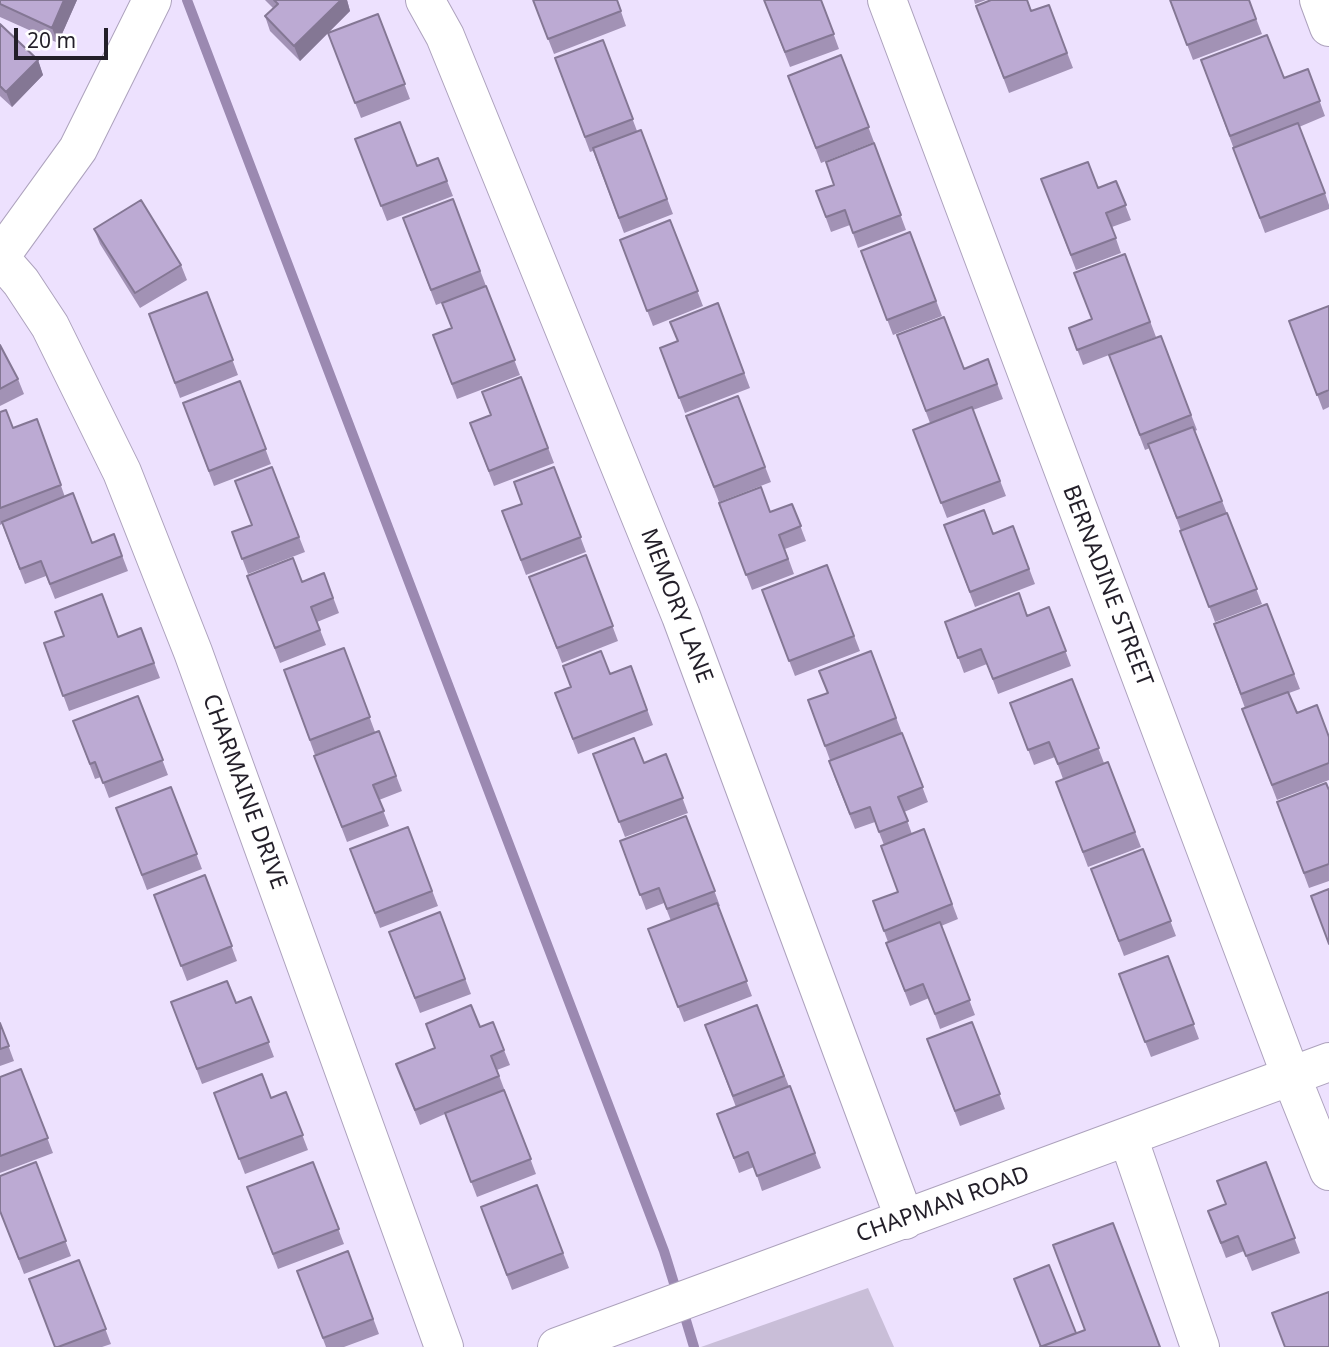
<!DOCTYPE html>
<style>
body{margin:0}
#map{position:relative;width:1329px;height:1347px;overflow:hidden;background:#ede1fe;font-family:"Noto Sans",sans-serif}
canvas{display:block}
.scale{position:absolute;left:14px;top:28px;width:94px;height:32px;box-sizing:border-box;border:4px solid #231f29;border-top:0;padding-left:9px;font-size:21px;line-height:24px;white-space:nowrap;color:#231f29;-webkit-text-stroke:5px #fff;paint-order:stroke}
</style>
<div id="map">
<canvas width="1329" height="1347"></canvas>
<div class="scale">20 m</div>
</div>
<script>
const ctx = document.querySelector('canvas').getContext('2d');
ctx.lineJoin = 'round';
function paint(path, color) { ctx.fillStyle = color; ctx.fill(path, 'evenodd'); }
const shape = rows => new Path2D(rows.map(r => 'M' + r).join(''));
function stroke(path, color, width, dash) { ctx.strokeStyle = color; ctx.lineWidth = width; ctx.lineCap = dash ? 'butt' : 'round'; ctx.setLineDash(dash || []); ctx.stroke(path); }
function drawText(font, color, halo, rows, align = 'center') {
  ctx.font = font + ' "Noto Sans",sans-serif'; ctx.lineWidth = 7; ctx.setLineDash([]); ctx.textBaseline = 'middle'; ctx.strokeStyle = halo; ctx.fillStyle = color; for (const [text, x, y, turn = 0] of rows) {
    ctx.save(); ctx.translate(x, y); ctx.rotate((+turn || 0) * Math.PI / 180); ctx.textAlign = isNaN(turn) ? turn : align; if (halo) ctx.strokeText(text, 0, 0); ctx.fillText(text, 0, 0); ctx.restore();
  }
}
paint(shape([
 [868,1288,894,1347,701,1347]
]), '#c9bed8');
stroke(shape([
 [187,0,664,1251,677,1293],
 [682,1307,694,1347]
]), '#9b89b1', 10);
const minor = shape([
 [425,0,445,36,681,616,905,1220],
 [887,0,1291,1076,1329,1171],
 [1319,0,1329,27],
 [0,257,78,149,152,0],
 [0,258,21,282,50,326,122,472,193,652,444,1347],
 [1128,1137,1200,1347],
 [557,1347,1329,1062]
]);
stroke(minor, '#ada2bd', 40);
stroke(minor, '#fff', 38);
paint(shape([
 [0,0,77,0,58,43,0,17],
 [265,0,347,0,350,11,300,61,270,31,265,16,273,8],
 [533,0,617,0,626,26,554,54],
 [764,0,821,0,839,49,790,67],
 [974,0,986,0,975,4],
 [1170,0,1249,0,1262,34,1193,60],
 [1049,5,1073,68,1009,93,976,6,1031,11],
 [378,14,410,99,361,118,328,33],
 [0,24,38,60,43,75,12,107,0,96],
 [603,40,637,131,641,130,673,214,624,233,593,151,590,152,555,58],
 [841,55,874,142,821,163,788,76],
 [1201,60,1284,78,1308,69,1325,116,1299,127,1325,193,1329,205,1329,209,1265,233],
 [355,139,417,166,438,158,453,196,387,221],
 [874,143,906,230,858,248,850,225,831,232,816,191,834,185],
 [1041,179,1098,188,1116,181,1131,220,1112,227,1121,253,1076,270],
 [453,199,486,286,436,305,403,218],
 [670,220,703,306,653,326,620,240],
 [94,229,181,265,187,280,140,308,100,244],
 [910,232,942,316,893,335,861,251],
 [1125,254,1156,337,1083,365,1069,328,1092,319],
 [486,286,520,375,457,399,433,335,451,328],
 [207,292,238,375,180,398,149,314],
 [718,303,750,388,685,413,660,348,678,341],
 [1329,306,1329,407,1323,410,1289,321],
 [897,335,964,369,988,359,1003,399,973,410,1006,496,947,518,913,430,930,423],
 [1161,336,1197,430,1195,431,1262,604,1215,622,1150,448,1145,450,1109,355],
 [0,345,18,379,24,394,0,406],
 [521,377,554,463,494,486,470,423,491,415],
 [240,381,271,464,214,486,183,403],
 [738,396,771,482,719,502,686,416],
 [0,412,13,428,37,419,65,497,92,543,114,534,128,571,55,599,46,576,25,584,2,524,0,525],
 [272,467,305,552,248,574,232,532,252,525],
 [554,467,586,552,526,575,502,511,521,504],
 [719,503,770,512,792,504,806,541,785,549,794,574,752,590],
 [944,525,993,534,1013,526,1035,584,975,607],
 [586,555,618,641,562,663,529,577],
 [827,565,860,651,795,676,762,590],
 [324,573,339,613,317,622,326,645,280,663,247,576,302,582],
 [1267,604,1300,689,1289,693,1297,713,1329,737,1329,780,1277,800,1242,709,1245,708,1214,624],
 [1049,607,1071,666,998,694,987,664,964,673,945,622,1027,616],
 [141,628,160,678,69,711,44,643,118,637],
 [344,648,375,732,315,755,284,670],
 [871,651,928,802,904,812,912,834,924,829,958,919,941,926,975,1015,940,1029,929,998,910,1006,886,943,888,942,873,901,898,892,884,845,875,822,855,829,834,776,830,760,808,700,828,693],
 [631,666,653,725,578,754,555,693],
 [1072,679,1104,763,1063,779,1055,757,1034,765,1010,703],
 [138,696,168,775,109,798,101,777,95,779,73,721],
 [379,731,402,791,379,800,389,826,347,842,314,756],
 [593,754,644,763,666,754,688,813,625,837],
 [1108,762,1141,847,1088,867,1056,782],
 [171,787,202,869,147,890,116,808],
 [1329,790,1329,881,1309,888,1277,802],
 [686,816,720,906,718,906,752,996,684,1022,648,929,671,921,664,903,646,910,620,841],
 [408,827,438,906,380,928,350,849],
 [1143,849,1176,936,1124,956,1091,869],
 [205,875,237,961,187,981,154,895],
 [440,912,471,994,420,1013,389,932],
 [1168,956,1199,1039,1151,1057,1119,974],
 [251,997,274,1057,202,1084,171,1002,236,1003],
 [757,1005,821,1168,762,1191,754,1167,739,1173,717,1114,736,1107,705,1025],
 [972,1022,1005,1109,960,1126,927,1039],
 [0,1023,14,1061,0,1066],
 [426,1024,480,1027,504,1050,510,1065,497,1070,536,1174,477,1197,445,1114,420,1125,396,1064,435,1048],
 [21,1069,53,1153,0,1173,0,1077],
 [286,1092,308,1150,245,1174,214,1093,271,1098],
 [36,1162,71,1256,24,1274,0,1211],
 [313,1162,344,1244,278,1269,247,1187],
 [1266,1162,1300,1253,1252,1271,1244,1251,1226,1258,1208,1211,1226,1204],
 [537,1185,569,1268,512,1290,481,1207],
 [348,1251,379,1334,344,1347,326,1347,297,1271],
 [79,1260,111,1344,102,1347,54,1347]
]), '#a292b5');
paint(shape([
 [64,0,77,0,58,43,52,28],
 [341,0,347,0,350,11,300,61,294,46],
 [38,60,43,75,12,107,6,92]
]), '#847794');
const building = shape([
 [0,0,64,0,52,28,0,4,0,0],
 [274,0,341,0,294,46,265,16,278,4,274,0],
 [533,0,617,0,621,11,548,39,533,0],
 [764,0,821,0,834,34,785,52,764,0],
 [991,0,1027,0,1031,11,1049,5,1067,53,1004,78,976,6,991,0],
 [1170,0,1249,0,1256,19,1187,45,1170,0],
 [378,14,405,84,355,103,328,33,378,14],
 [0,24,38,60,6,92,0,86,0,24],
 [1267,35,1284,78,1308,69,1320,101,1230,136,1201,60,1267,35],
 [603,40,633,119,585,137,555,58,603,40],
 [841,55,869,127,816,148,788,76,841,55],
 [400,122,417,166,438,158,447,181,381,206,355,139,400,122],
 [1298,123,1325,193,1260,218,1233,148,1298,123],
 [641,130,667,199,619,218,593,148,641,130],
 [874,143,901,215,853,233,845,210,826,217,816,191,834,185,826,162,874,143],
 [1088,162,1098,188,1116,181,1126,205,1106,213,1116,238,1071,255,1041,179,1088,162],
 [453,199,480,271,431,290,403,218,453,199],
 [141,200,181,265,135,293,94,229,141,200],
 [670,220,698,291,647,311,620,240,670,220],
 [910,232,936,301,887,320,861,251,910,232],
 [1125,254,1150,322,1077,350,1069,328,1092,319,1074,273,1125,254],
 [486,286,515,360,452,384,433,335,452,328,442,303,486,286],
 [207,292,233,360,175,383,149,314,207,292],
 [718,303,744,373,679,398,660,348,678,341,670,322,718,303],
 [1329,306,1329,390,1317,395,1289,321,1329,306],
 [944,317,964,369,988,359,997,384,926,411,897,335,944,317],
 [1161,336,1191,415,1140,435,1109,355,1161,336],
 [0,345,18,379,0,389,0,345],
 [521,377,548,448,489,471,470,423,491,415,482,392,521,377],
 [240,381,266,449,209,471,183,403,240,381],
 [738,396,765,467,714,487,686,416,738,396],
 [972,407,1000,481,941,503,913,430,972,407],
 [6,410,13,428,37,419,61,485,0,508,0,412,6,410],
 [1193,427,1222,501,1177,518,1148,444,1193,427],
 [272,467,299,537,242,559,232,532,252,525,235,481,272,467],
 [554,467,581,537,521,560,502,511,522,504,514,482,554,467],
 [761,487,770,512,792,504,801,526,779,535,788,559,746,575,719,503,761,487],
 [73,493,92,543,114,534,122,556,50,584,41,561,20,569,2,522,73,493],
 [984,510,993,534,1013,526,1029,569,970,592,944,525,984,510],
 [1227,513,1257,589,1209,607,1180,531,1227,513],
 [586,555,613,626,557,648,529,577,586,555],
 [293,558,302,582,324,573,333,598,311,607,320,630,275,648,247,576,293,558],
 [827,565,854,636,789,661,762,590,827,565],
 [1019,593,1027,616,1049,607,1066,651,993,679,981,649,958,658,945,622,1019,593],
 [102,594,118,637,141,628,154,663,63,696,44,643,64,636,55,612,102,594],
 [1267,604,1294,674,1241,694,1214,624,1267,604],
 [344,648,370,717,310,740,284,670,344,648],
 [601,651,610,674,631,666,647,710,573,739,555,693,571,687,563,666,601,651],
 [871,651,896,718,825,746,808,700,828,693,819,671,871,651],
 [1072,679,1099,748,1058,764,1049,742,1028,750,1010,703,1072,679],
 [1288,692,1297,713,1317,705,1329,737,1329,763,1272,785,1242,709,1288,692],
 [138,696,163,760,103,783,95,762,90,764,73,721,138,696],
 [379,731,396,776,373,785,384,811,342,827,314,756,379,731],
 [902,733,923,787,898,797,908,821,879,832,870,807,850,814,829,761,902,733],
 [634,738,644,763,666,754,683,798,619,822,593,754,634,738],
 [1108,762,1135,832,1083,852,1056,782,1108,762],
 [1326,783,1329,790,1329,864,1304,873,1277,802,1326,783],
 [171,787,197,854,142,875,116,808,171,787],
 [686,816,715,891,667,909,659,888,640,895,620,841,686,816],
 [408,827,432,891,375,913,350,849,408,827],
 [924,829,952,904,884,931,873,901,898,892,881,846,924,829],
 [1143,849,1171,921,1119,941,1091,869,1143,849],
 [205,875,232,946,181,966,154,895,205,875],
 [1329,889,1329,944,1311,896,1329,889],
 [717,903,747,981,678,1007,648,929,717,903],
 [440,912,465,979,415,998,389,932,440,912],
 [940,922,970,1000,935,1014,923,984,905,991,886,943,940,922],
 [1168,956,1194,1024,1145,1042,1119,974,1168,956],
 [227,981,236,1003,251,997,269,1042,197,1069,171,1002,227,981],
 [471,1005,480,1027,493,1022,504,1050,491,1056,499,1076,415,1110,396,1064,435,1048,426,1024,471,1005],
 [757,1005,784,1076,733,1096,705,1025,757,1005],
 [972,1022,1000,1094,955,1111,927,1039,972,1022],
 [0,1023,9,1046,0,1049,0,1023],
 [21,1069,48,1138,0,1156,0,1077,21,1069],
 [262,1074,271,1098,286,1092,303,1135,239,1159,214,1093,262,1074],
 [790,1086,815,1153,757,1176,748,1152,734,1158,717,1114,790,1086],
 [504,1090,531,1159,471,1182,445,1113,504,1090],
 [36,1162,66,1241,19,1259,0,1211,0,1176,36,1162],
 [313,1162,339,1229,273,1254,247,1187,313,1162],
 [1266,1162,1295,1238,1246,1256,1238,1236,1221,1243,1208,1211,1226,1204,1217,1181,1266,1162],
 [537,1185,563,1253,507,1275,481,1207,537,1185],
 [1113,1223,1160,1347,1040,1347,1085,1330,1053,1245,1113,1223],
 [348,1251,373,1319,323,1338,297,1271,348,1251],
 [79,1260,106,1329,58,1347,55,1347,29,1279,79,1260],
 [1049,1265,1076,1333,1041,1347,1014,1279,1049,1265],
 [1329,1292,1329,1347,1285,1347,1272,1313,1329,1292]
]);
paint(building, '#bcaad3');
stroke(building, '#847794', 2);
drawText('23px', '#231f29', '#fff', [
 ["BERNADINE STREET",1107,586,69],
 ["MEMORY LANE",676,606,69],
 ["CHARMAINE DRIVE",244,792,70],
 ["CHAPMAN ROAD",943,1205,-20]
]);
</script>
